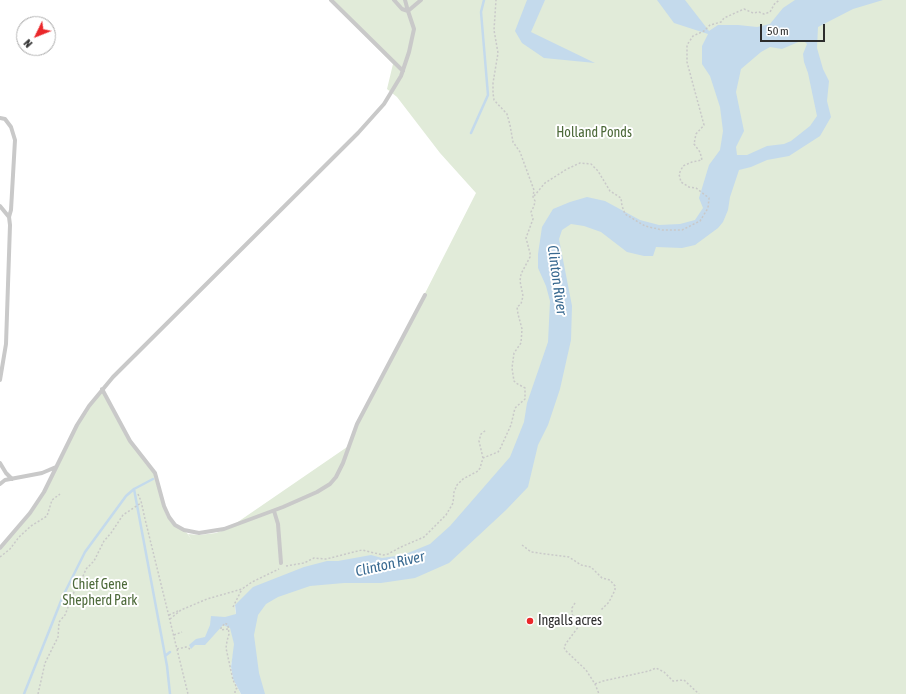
<!DOCTYPE html>
<style>
body{margin:0}
#map{position:relative;width:906px;height:694px;overflow:hidden;background:#fff;font-family:"Asap Condensed",sans-serif}
canvas{display:block}
.north{position:absolute;left:16px;top:16px;width:40px;height:40px;box-sizing:border-box;background:#fff;border:1px solid #ababab;border-radius:50%;rotate:227deg;font-size:11px;font-weight:700;line-height:16px;text-align:center;color:#2c2c2c}
.north::after{content:'';display:block;margin:auto;width:14px;height:18px;background:#ea272a;clip-path:polygon(50% 0,100% 100%,50% 72%,0 100%)}
.scale{position:absolute;left:760px;top:24px;width:65px;height:18px;box-sizing:border-box;border:2px solid #2c2c2c;border-top:0;padding-left:5px;font-size:12px;line-height:14px;white-space:nowrap;color:#2c2c2c;-webkit-text-stroke:3px #fff;paint-order:stroke}
</style>
<div id="map">
<canvas width="906" height="694"></canvas>
<div class="north">N</div>
<div class="scale">50 m</div>
</div>
<script>
const ctx = document.querySelector('canvas').getContext('2d');
ctx.lineJoin = 'round';
function paint(path, color) { ctx.fillStyle = color; ctx.fill(path, 'evenodd'); }
const shape = rows => new Path2D(rows.map(r => 'M' + r).join(''));
function stroke(path, color, width, dash) { ctx.strokeStyle = color; ctx.lineWidth = width; ctx.lineCap = dash ? 'butt' : 'round'; ctx.setLineDash(dash || []); ctx.stroke(path); }
function drawText(font, color, halo, rows, align = 'center') {
  ctx.font = font + ' "Asap Condensed",sans-serif'; ctx.lineWidth = 4; ctx.setLineDash([]); ctx.textBaseline = 'middle'; ctx.strokeStyle = halo; ctx.fillStyle = color; for (const [text, x, y, turn = 0] of rows) {
    ctx.save(); ctx.translate(x, y); ctx.rotate((+turn || 0) * Math.PI / 180); ctx.textAlign = isNaN(turn) ? turn : align; if (halo) ctx.strokeText(text, 0, 0); ctx.fillText(text, 0, 0); ctx.restore();
  }
}
paint(shape([
 [330,0,906,0,906,694,251,694,246,648,262,591,255,587,235,606,236,614,235,644,231,667,233,679,241,694,0,694,0,550,30,515,78,425,90,407,102,392,129,442,154,473,163,506,167,517,174,526,187,533,193,542,188,534,199,535,216,533,229,528,350,445,357,427,476,193,440,153,397,97,387,89,393,64]
]), '#e1ebd9');
paint(shape([
 [527,0,545,0,531,32,595,63,544,58,522,43,515,31],
 [657,0,685,0,709,31,718,25,738,25,757,27,770,24,783,8,795,0,883,0,853,9,818,27,817,48,823,69,829,81,827,101,831,117,820,136,789,156,767,160,751,167,739,170,730,197,728,210,723,222,718,228,695,245,682,248,656,247,653,256,644,256,627,252,601,232,584,226,571,224,562,230,559,239,572,306,571,340,560,389,548,425,538,445,528,487,506,510,449,563,415,578,381,583,344,583,310,586,278,597,266,604,258,615,254,635,259,673,265,694,241,694,233,679,231,667,234,644,230,628,223,625,205,645,195,645,191,649,189,645,196,639,205,637,210,625,211,616,225,617,236,614,235,605,253,587,304,567,327,561,338,561,371,555,382,558,403,555,430,544,450,526,510,457,524,422,527,403,548,342,550,301,546,286,538,268,538,254,542,227,553,209,570,202,587,197,605,201,640,220,659,225,680,224,695,220,703,208,699,198,709,165,720,150,723,131,720,107,710,76,702,64,702,46,708,34,674,23],
 [803,40,807,44,803,54,804,62,808,73,817,116,810,126,791,141,784,144,767,146,747,155,737,155,736,147,744,131,736,92,741,69,761,52,770,47,782,49]
]), '#c4daec');
stroke(shape([
 [471,133,488,95,481,12,484,0],
 [134,489,167,666,170,694],
 [165,656,170,652],
 [24,694,63,596,85,552,126,496,134,489,153,479]
]), '#c4daec', 2.5);
stroke(shape([
 [534,196,545,183,567,169,580,163,591,164,598,171,610,191,621,198,622,206,625,214,645,226,662,230,682,230,700,221,708,208,709,198,696,188,689,187,681,182,679,174,683,166,692,162,702,160,700,152,694,144,696,134,704,125,687,62,687,45,693,36,704,31,710,25,721,22,724,18,744,9,753,13,759,12,764,14,770,12,775,3,780,0],
 [483,458,479,441,481,434,486,430],
 [138,494,141,501,145,519,188,694],
 [522,545,531,552,569,557,581,565,591,567,602,578,610,580,615,586,615,590,609,602,601,610],
 [0,557,10,549,19,537,31,526,47,516,52,500,60,494],
 [286,566,304,563,314,558,326,559,362,550,383,555,388,554,401,547,424,537,446,515,453,503,454,492,457,485,463,479,478,471,480,468,483,458,498,452,500,449,511,425,515,408,525,399,525,388,516,383,514,381,512,368,514,353,521,343,522,329,518,314,517,307,521,304,523,296,520,281,521,274,530,257,530,253,526,238,533,219,531,212,534,206,535,201,533,197,534,190,520,152,513,142,510,125,507,114,494,100,493,93,493,83,498,53,494,30,496,0],
 [575,603,572,608,572,614,579,626,567,642,564,647,565,650,586,670,595,684,599,694],
 [233,607,242,589],
 [169,615,180,610],
 [170,619,181,610,207,599,242,589,252,582,279,569],
 [228,629,221,630,221,628,225,623,228,625,229,634,227,641,226,648,233,680,237,688,235,690,235,694],
 [174,635,182,632],
 [177,649,186,647,190,649],
 [595,684,603,681,649,671,656,668,664,672,673,681,684,680,699,694],
 [38,694,45,663,58,637,59,622,65,615,74,592,79,586,86,569,94,561,104,541,111,533,123,515,141,503]
]), '#c9c9c9', 1.5, [2, 2]);
stroke(shape([
 [331,0,403,71],
 [394,0,402,9,408,11],
 [405,0,408,11],
 [0,118,5,119,11,127,15,140,11,210,9,217,10,225,6,344,0,380],
 [0,206,9,217],
 [102,389,130,441,155,473,164,506,169,517,175,525,184,530,199,533,224,529,283,507,317,492,330,484,336,477,343,463,357,424,425,295],
 [0,463,6,473,12,479],
 [0,484,5,480,42,473,56,467],
 [274,511,278,524,281,563],
 [0,548,30,513,44,492,77,425,89,406,113,377,358,133,384,104,401,76,409,52,414,29,408,11,421,0]
]), '#c9c9c9', 4);
for (const [x, y, r, color] of [
 [530,621,4,"#ea272a"]
]) { const dot = new Path2D(); dot.arc(x, y, r, 0, 2 * Math.PI); ctx.fillStyle = color; ctx.fill(dot); stroke(dot, '#fff', 1.5); }
drawText('14px', '#4c6939', '#fff', [
 ["Holland Ponds",594,133],
 ["Chief Gene",100,585],
 ["Shepherd Park",100,601]
]);
drawText('14px', '#2c2c2c', '#fff', [
 ["Ingalls acres",538,621]
], 'left');
drawText('italic 15px', '#386990', '#fff', [
 ["Clinton River",557,280,82],
 ["Clinton River",390,564,-13]
]);
</script>
